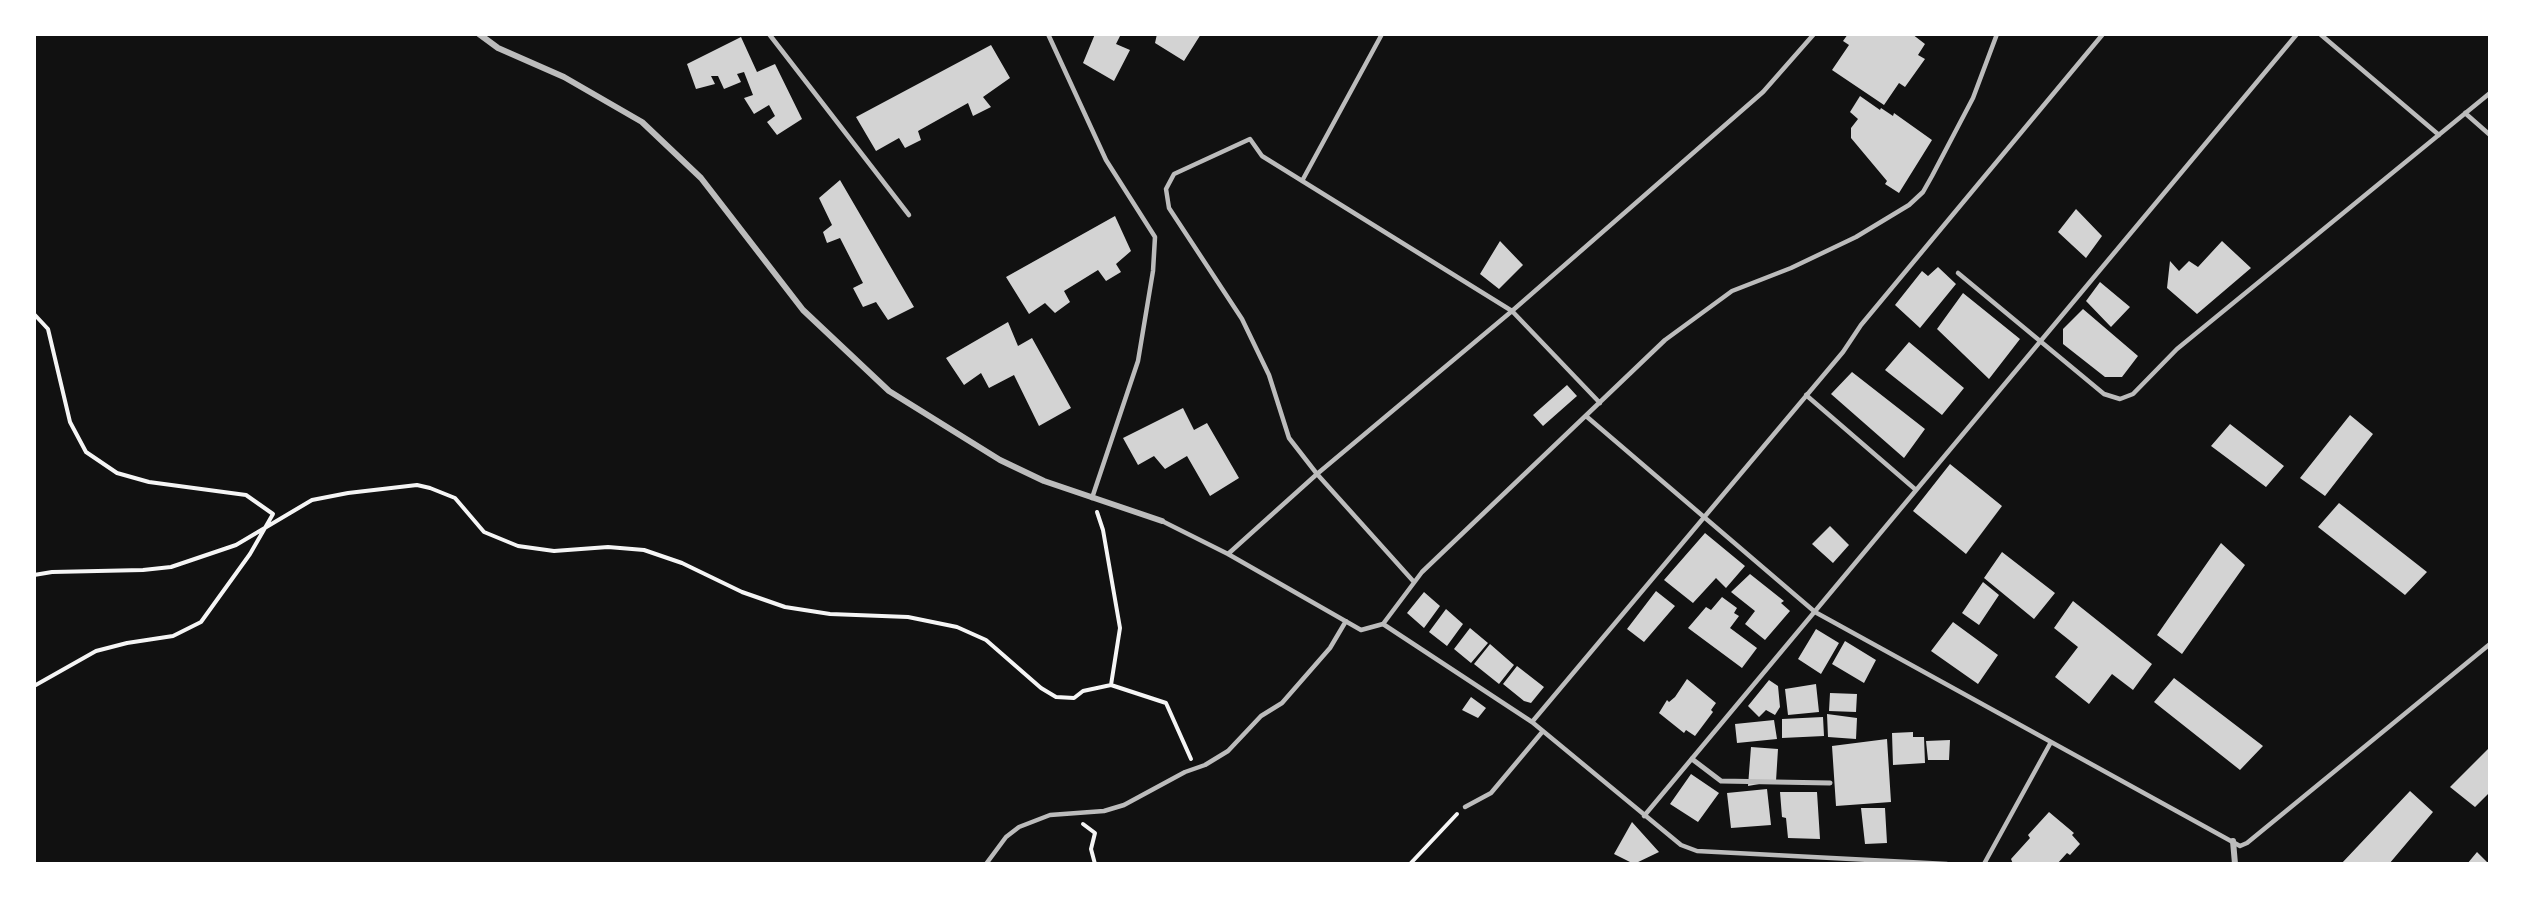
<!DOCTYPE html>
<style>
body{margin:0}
#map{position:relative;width:2524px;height:898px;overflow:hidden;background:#111;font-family:Quicksand,sans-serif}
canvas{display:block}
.frame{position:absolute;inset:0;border:36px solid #fff;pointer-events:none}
</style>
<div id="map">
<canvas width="2524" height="898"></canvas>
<div class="frame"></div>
</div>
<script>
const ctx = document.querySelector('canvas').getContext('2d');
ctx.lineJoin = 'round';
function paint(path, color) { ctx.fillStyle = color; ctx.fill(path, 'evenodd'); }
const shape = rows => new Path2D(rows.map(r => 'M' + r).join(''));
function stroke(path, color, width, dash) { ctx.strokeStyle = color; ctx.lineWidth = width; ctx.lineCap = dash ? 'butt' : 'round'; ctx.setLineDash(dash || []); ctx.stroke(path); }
paint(shape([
 [1095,34,1121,34,1116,44,1130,50,1114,81,1083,63],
 [1157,34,1201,34,1184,61,1155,43],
 [1848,34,1912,34,1925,44,1918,55,1925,59,1905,87,1899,83,1884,105,1832,70,1849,45,1843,41],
 [741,37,757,72,775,64,802,119,777,135,767,122,775,116,769,105,754,114,744,98,753,95,744,72,737,74,741,82,724,89,718,76,711,76,715,84,696,89,687,64],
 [991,45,1010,78,983,97,991,107,973,116,968,103,918,131,921,140,905,148,899,138,876,151,856,117],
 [1860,96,1880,110,1881,108,1893,116,1894,113,1932,140,1899,193,1885,184,1887,181,1851,138,1851,128,1858,119,1850,112],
 [840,180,914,307,888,320,876,302,863,307,853,288,863,283,840,238,827,243,823,232,832,225,819,198],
 [2076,209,2102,236,2086,258,2058,232],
 [1115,216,1131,251,1116,264,1121,272,1106,281,1098,270,1064,291,1070,302,1055,313,1045,303,1029,314,1006,277],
 [1500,241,1523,265,1499,289,1480,274],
 [2222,241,2251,268,2197,314,2167,288,2170,261,2179,271,2189,261,2198,267],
 [1938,267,1956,284,1920,328,1895,305,1922,271,1928,276],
 [2100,282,2130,307,2111,327,2086,301],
 [1963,293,2020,339,1989,379,1937,329],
 [2083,309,2138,356,2122,377,2105,377,2063,344,2063,329],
 [1008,322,1018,346,1032,338,1071,408,1039,426,1014,375,989,388,981,373,964,385,946,358],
 [1909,342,1964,388,1942,415,1885,370],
 [1852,372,1925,429,1904,458,1831,394],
 [1567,385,1577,396,1543,426,1533,415],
 [1183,408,1194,430,1207,423,1239,478,1210,496,1187,456,1165,469,1154,456,1138,465,1123,438],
 [2350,415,2373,434,2325,496,2300,478],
 [2230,424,2284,466,2266,487,2211,446],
 [1950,464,2002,506,1966,554,1913,511],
 [2339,503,2427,572,2405,595,2318,527],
 [1830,526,1849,545,1833,563,1812,544],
 [1705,533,1745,566,1726,588,1716,578,1693,603,1664,580],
 [2221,543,2245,565,2182,654,2157,635],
 [2002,552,2055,593,2034,619,1984,578],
 [1750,574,1784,601,1781,603,1790,611,1765,640,1745,624,1755,611,1731,592],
 [1983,582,1999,595,1979,625,1962,613],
 [1656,591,1675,606,1644,642,1627,629],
 [1424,592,1440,606,1424,628,1407,613],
 [1722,597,1737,608,1734,613,1739,616,1730,628,1757,648,1742,668,1688,628,1706,607,1711,610],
 [2073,601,2152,664,2133,690,2112,674,2089,704,2055,677,2078,647,2054,628],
 [1446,609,1463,624,1447,646,1429,632],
 [1953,622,1998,655,1978,684,1931,651],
 [1470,628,1488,643,1471,663,1454,649],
 [1816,629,1839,643,1821,674,1798,659],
 [1845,641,1876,660,1864,683,1832,664],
 [1490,644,1514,665,1499,684,1474,664],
 [1517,666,1544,687,1531,703,1524,701,1503,684],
 [2174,678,2263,746,2240,770,2154,702],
 [1687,679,1716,703,1711,710,1713,712,1695,736,1686,730,1684,733,1659,713,1667,700,1669,702,1675,697],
 [1769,680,1778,686,1780,707,1775,715,1766,710,1759,717,1748,706],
 [1816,684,1819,712,1788,715,1785,689],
 [1830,693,1857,694,1856,712,1829,711],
 [1471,697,1486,708,1478,718,1462,710],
 [1827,714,1857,718,1856,739,1828,737],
 [1823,717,1824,736,1782,738,1782,719],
 [1774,720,1777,739,1737,743,1735,724],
 [1913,732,1913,737,1924,737,1925,763,1893,765,1892,733],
 [1887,739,1891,802,1836,806,1832,746],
 [1950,740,1949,760,1928,760,1926,741],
 [1751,747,1778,749,1776,781,1748,786],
 [2490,747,2490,792,2475,807,2450,787],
 [1691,774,1719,793,1698,822,1670,804],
 [1767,789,1771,825,1731,828,1727,793],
 [2410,791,2433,812,2389,864,2341,864],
 [1780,792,1817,792,1820,839,1788,838,1786,818,1782,817],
 [1861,808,1885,808,1887,843,1865,844],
 [2049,812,2074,833,2072,835,2080,844,2070,855,2067,853,2057,864,2013,864,2011,859,2030,838,2028,835],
 [1632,822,1659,852,1634,864,1614,854],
 [2477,852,2489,864,2467,864]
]), '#d3d3d3');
stroke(shape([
 [34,314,48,329,70,422,86,452,117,473,149,482,246,495,273,514,250,554,201,622,173,636,127,643,96,651,34,686],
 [1097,512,1103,530,1120,628,1111,685],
 [34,575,52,572,143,570,171,567,236,545,312,500,348,493,417,485,430,488,455,498,484,532,518,546,554,551,608,547,644,550,682,563,742,592,785,607,830,614,908,617,957,627,986,640,1041,688,1056,697,1074,698,1083,691,1111,685,1166,703,1191,759],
 [1083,824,1095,833,1091,849,1095,864],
 [1410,864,1457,814]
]), '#f5f5f5', 4);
stroke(shape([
 [769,34,909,215],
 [1048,34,1106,160,1155,237,1153,271,1138,361,1092,498],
 [2320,34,2439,135],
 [2465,113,2490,135],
 [1302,181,1382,34],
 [1958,273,2104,394,2120,399,2133,394,2177,349,2490,93],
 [1806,395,1916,490],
 [1586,416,1815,612,2240,846,2247,843,2490,644],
 [1162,521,1228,554,1361,630,1383,624,1532,722,1681,845,1697,851,1947,864],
 [1228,554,1317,474,1512,311,1763,92,1814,34],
 [1414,582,1317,474,1289,438,1269,375,1242,319,1169,208,1166,189,1174,174,1250,139,1262,156,1512,311,1600,403],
 [1383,624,1422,572,1665,340,1732,291,1791,268,1856,237,1909,205,1923,192,1932,176,1973,98,1997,34],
 [1532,722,1843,352,1861,325,2103,34],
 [1465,807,1491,793,1543,731],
 [1644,816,2297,34],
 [986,864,1006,837,1019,827,1050,815,1104,811,1124,805,1185,772,1205,765,1228,751,1261,716,1282,703,1330,648,1346,621],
 [1984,864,2051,742]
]), '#bcbcbc', 4.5);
stroke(shape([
 [1692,759,1721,781,1830,783]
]), '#bcbcbc', 5);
stroke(shape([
 [479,34,498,48,564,77,642,122,701,178,803,310,889,391,1000,460,1044,481,1162,521],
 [2233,841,2235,864]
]), '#bcbcbc', 6);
</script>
